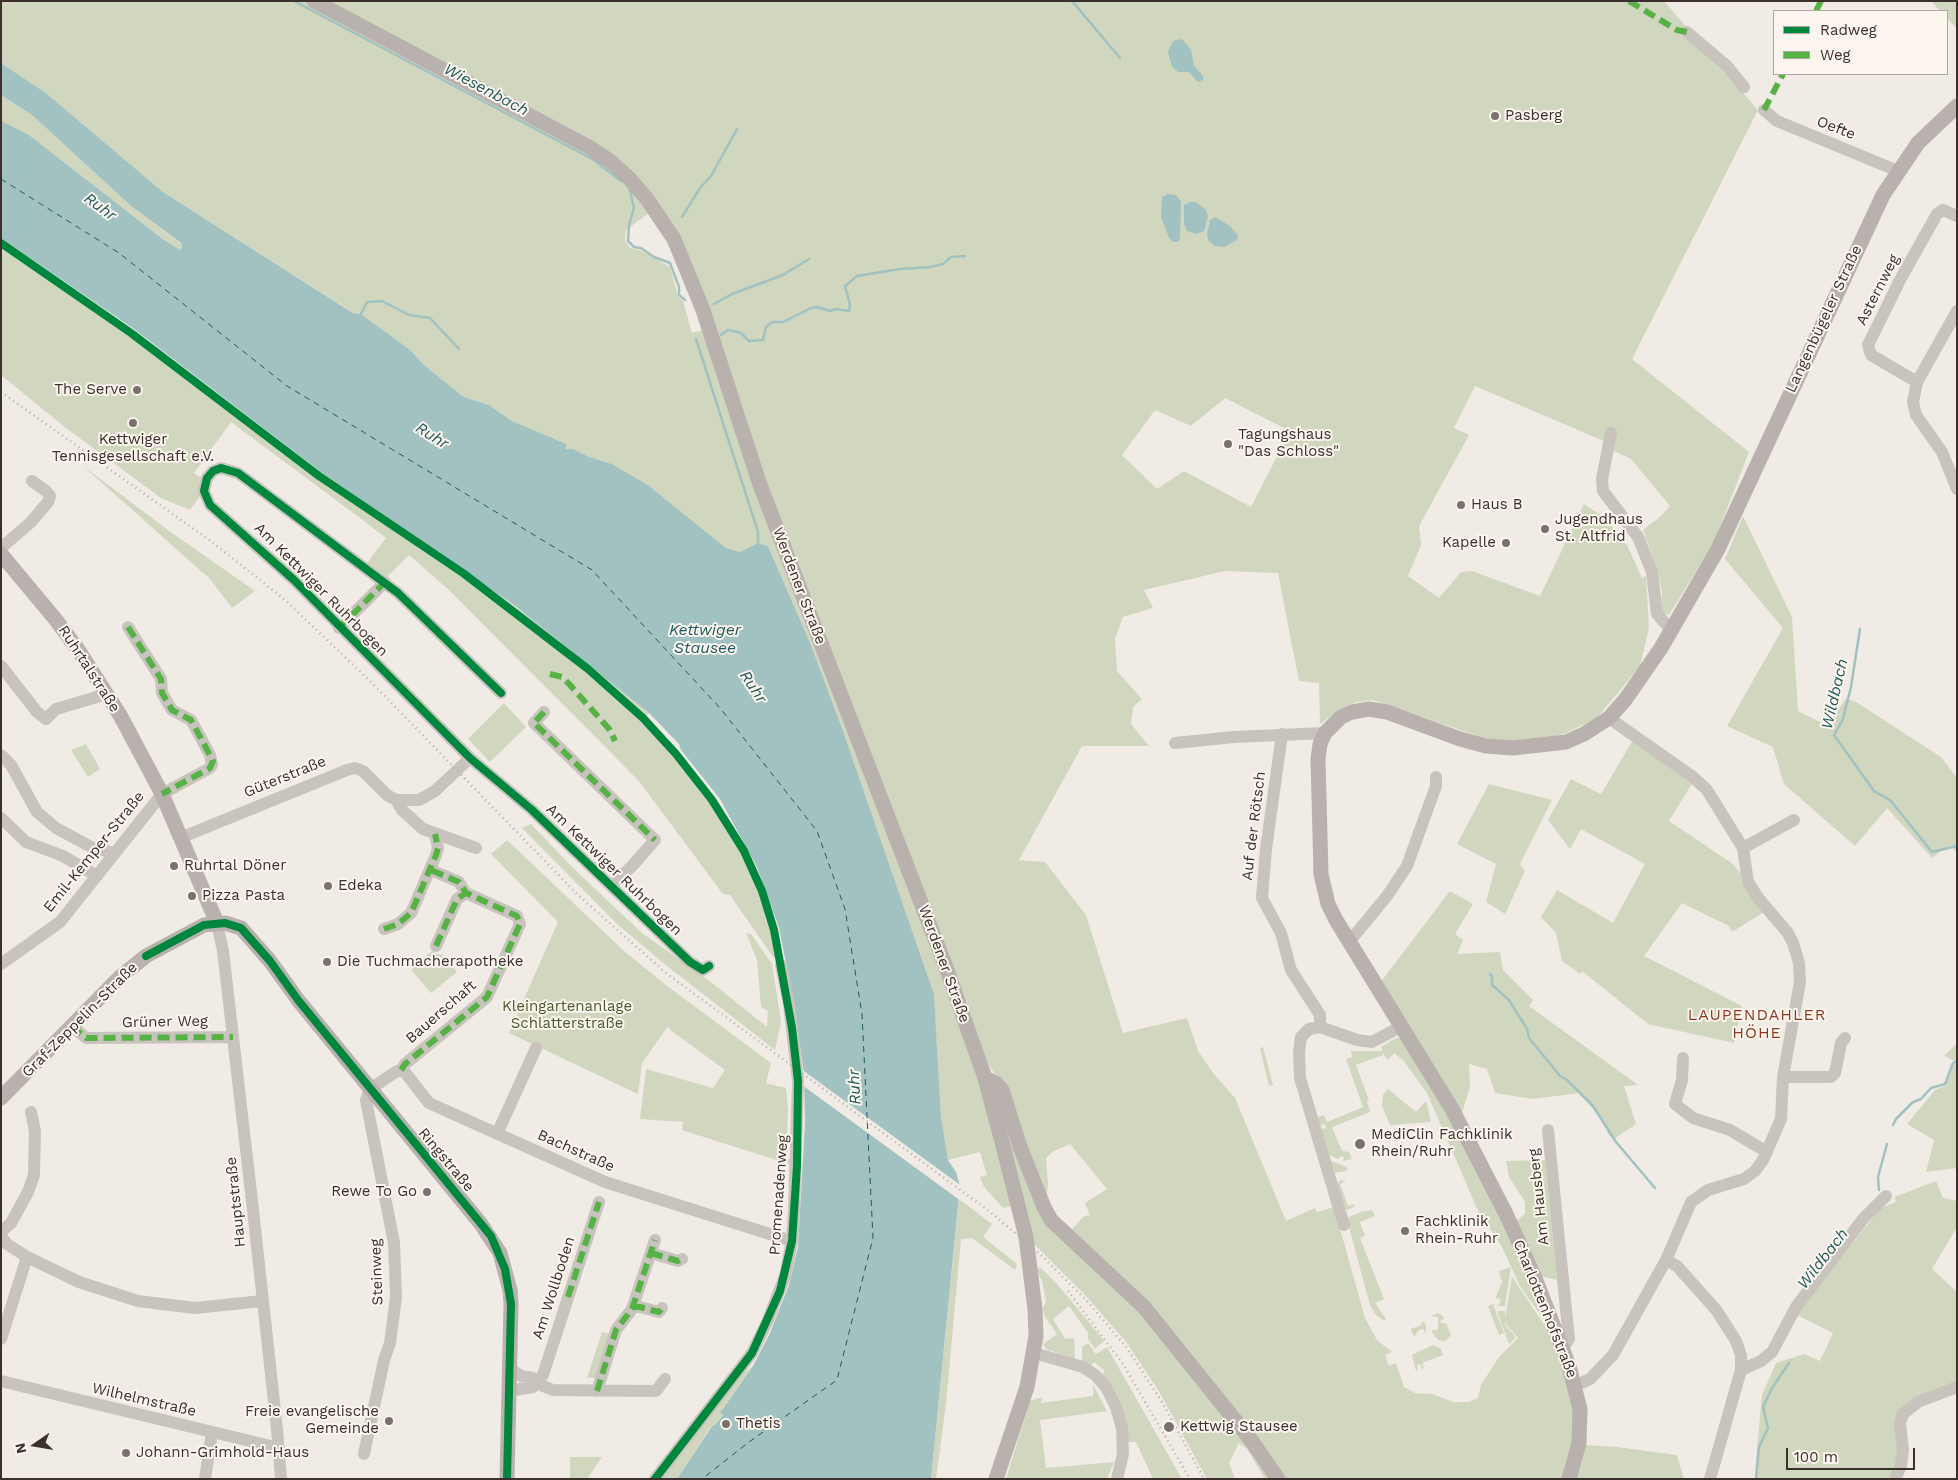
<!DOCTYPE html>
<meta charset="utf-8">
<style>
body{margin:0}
#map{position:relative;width:1958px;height:1480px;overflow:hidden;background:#f0ebe5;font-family:"Work Sans",sans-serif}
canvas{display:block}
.frame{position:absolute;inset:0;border:2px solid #3b302b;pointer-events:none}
.legend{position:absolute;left:1773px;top:10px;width:175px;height:65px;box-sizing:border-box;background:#fbf5ee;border:1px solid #aea6a0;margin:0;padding:6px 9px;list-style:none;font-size:15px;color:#3b302b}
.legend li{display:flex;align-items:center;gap:10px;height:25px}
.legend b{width:25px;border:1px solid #aea6a0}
.north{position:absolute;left:10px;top:1420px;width:50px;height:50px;-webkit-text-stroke:4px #fbf5ee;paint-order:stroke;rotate:257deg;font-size:14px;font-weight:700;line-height:20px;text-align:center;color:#3b302b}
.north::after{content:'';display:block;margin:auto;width:18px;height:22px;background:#3b302b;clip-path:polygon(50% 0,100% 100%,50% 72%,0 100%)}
.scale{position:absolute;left:1786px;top:1448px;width:129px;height:22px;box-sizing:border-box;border:2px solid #3b302b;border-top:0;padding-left:6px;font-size:15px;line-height:18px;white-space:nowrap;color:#3b302b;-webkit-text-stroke:4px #fbf5ee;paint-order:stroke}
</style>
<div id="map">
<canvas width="1958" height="1480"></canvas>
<div class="frame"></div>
<ul class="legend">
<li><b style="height:6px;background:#00873e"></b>Radweg</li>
<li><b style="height:6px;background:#57b246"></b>Weg</li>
</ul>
<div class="north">N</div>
<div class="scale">100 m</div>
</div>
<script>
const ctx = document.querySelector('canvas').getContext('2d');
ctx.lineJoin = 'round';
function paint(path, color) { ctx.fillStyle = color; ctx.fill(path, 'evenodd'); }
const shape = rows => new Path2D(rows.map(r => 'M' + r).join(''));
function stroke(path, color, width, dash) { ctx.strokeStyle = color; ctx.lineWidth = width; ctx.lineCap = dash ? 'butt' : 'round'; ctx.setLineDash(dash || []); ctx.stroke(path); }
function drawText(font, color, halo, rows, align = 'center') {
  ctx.font = font + ' "Work Sans",sans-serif'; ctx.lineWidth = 4; ctx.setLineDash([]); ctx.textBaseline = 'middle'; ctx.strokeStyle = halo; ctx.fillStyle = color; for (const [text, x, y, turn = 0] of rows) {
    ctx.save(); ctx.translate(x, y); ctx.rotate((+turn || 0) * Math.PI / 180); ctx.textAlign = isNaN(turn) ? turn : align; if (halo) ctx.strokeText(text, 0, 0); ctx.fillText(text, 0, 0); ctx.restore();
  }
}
paint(shape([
 [1,1,1664,1,1758,110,1632,359,1749,452,1714,542,1669,615,1661,612,1662,592,1658,572,1643,530,1660,517,1670,506,1631,459,1612,450,1606,442,1475,386,1454,428,1469,435,1419,526,1421,545,1408,576,1439,598,1461,572,1472,571,1540,596,1584,504,1605,518,1627,545,1642,578,1646,576,1649,628,1640,666,1597,718,1566,733,1543,739,1518,742,1487,739,1373,700,1356,702,1339,710,1320,724,1319,683,1299,681,1278,573,1225,571,1144,590,1153,608,1123,617,1115,639,1117,671,1142,699,1133,707,1131,724,1149,746,1082,746,1019,860,1045,862,1086,915,1123,1033,1187,1018,1198,1051,1213,1073,1235,1098,1286,1221,1315,1208,1317,1212,1334,1207,1365,1318,1377,1340,1392,1352,1385,1355,1389,1366,1396,1363,1404,1387,1415,1393,1433,1394,1453,1402,1468,1402,1478,1398,1481,1385,1499,1357,1518,1338,1506,1324,1505,1319,1512,1277,1556,1342,1576,1420,1565,1479,1282,1479,1185,1352,1069,1233,1083,1217,1090,1215,1085,1203,1107,1189,1070,1144,1054,1151,1046,1158,1048,1183,1046,1203,1003,1085,980,1053,770,505,708,318,653,210,626,230,625,241,630,248,640,250,670,267,678,296,683,301,692,333,703,330,760,506,764,509,971,1049,1013,1206,1003,1208,984,1187,980,1177,987,1175,980,1152,948,1160,941,1117,934,994,842,728,811,645,768,546,758,543,740,552,726,548,648,485,612,464,589,457,573,449,567,449,565,448,566,445,512,421,489,405,464,397,425,366,409,349,361,314,354,313,163,192,46,93,1,63],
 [1225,398,1290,431,1251,507,1184,471,1157,489,1122,455,1155,410,1191,426],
 [1931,1,1957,1,1957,29,1947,18,1947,11,1940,11],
 [1,95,32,115,131,206,181,244,182,247,180,250,164,240,29,135,1,121],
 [1,246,130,335,300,466,317,478,321,472,465,569,562,642,649,713,642,720,674,755,711,802,742,852,765,908,777,956,773,957,730,895,723,894,638,780,450,591,409,555,387,577,367,563,386,538,364,521,231,422,194,473,201,478,200,496,190,510,161,498,66,428,1,375],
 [83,466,172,533,255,591,232,608,210,579],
 [1743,516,1792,617,1798,711,1828,726,1846,698,1856,702,1941,757,1957,778,1957,853,1952,848,1941,851,1932,858,1887,808,1855,846,1784,784,1773,747,1727,726,1783,628,1725,559],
 [504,703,526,727,490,762,468,739],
 [1633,740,1693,782,1669,821,1733,864,1741,874,1741,881,1764,912,1732,932,1729,926,1682,903,1644,956,1742,1006,1734,1043,1648,1024,1582,971,1580,974,1562,961,1556,933,1541,917,1557,890,1613,923,1645,864,1581,829,1570,849,1548,820,1571,779,1601,794],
 [86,744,100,769,88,777,71,750],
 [1489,784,1552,800,1520,864,1525,871,1505,914,1486,902,1496,864,1457,844],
 [531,824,574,869,642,933,711,982,767,1027,768,1011,761,1007,757,960,746,933,751,934,772,964,781,1021,775,1050,667,966,617,924,522,828],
 [507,840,624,951,667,986,771,1063,766,1083,786,1088,788,1109,786,1159,792,1159,792,1165,682,1130,683,1122,640,1119,646,1069,713,1088,725,1070,669,1029,668,1026,642,1063,638,1094,509,1033,558,922,491,854],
 [1450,891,1473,904,1455,934,1463,940,1457,954,1500,952,1503,970,1533,1000,1529,1006,1638,1085,1624,1086,1636,1124,1614,1139,1608,1134,1605,1123,1579,1093,1533,1099,1495,1093,1487,1069,1469,1064,1470,1087,1461,1116,1380,983],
 [433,950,435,953,447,957,457,972,431,993,412,971,413,967],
 [1396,1038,1400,1038,1417,1058,1502,1217,1547,1324,1520,1286,1501,1245,1479,1213,1427,1093,1403,1060,1394,1053,1388,1060,1383,1053,1383,1055,1356,1065,1369,1100,1367,1101,1370,1112,1332,1127,1342,1151,1349,1152,1352,1159,1343,1161,1344,1157,1341,1156,1338,1159,1329,1155,1321,1129,1326,1128,1325,1124,1320,1125,1318,1117,1324,1115,1327,1122,1363,1107,1346,1059,1352,1057,1351,1051,1383,1051,1381,1047],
 [1957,1043,1957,1168,1926,1172,1934,1140,1907,1124,1935,1090,1945,1086,1955,1061,1944,1056],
 [1263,1047,1273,1085,1269,1086,1260,1048],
 [1388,1089,1416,1112,1426,1101,1431,1122,1390,1125,1382,1106,1383,1095],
 [996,1098,1044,1214,1141,1308,1274,1479,1265,1479,1247,1449,1239,1443,1229,1463,1235,1479,1207,1479,1160,1393,1127,1343,1086,1296,1033,1243],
 [1545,1160,1557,1280,1540,1276,1516,1221,1525,1214,1525,1202,1509,1177,1506,1161],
 [1331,1161,1347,1167,1347,1171,1334,1173],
 [1341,1180,1346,1181,1340,1184,1348,1206,1354,1204,1355,1206,1348,1210,1345,1209,1337,1183],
 [1936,1181,1943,1198,1957,1201,1957,1227,1932,1269,1957,1292,1957,1384,1909,1402,1898,1461,1890,1479,1756,1479,1755,1472,1762,1395,1776,1363,1804,1354,1820,1361,1833,1333,1795,1314,1881,1208,1896,1202,1895,1197],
 [959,1199,992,1224,983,1237,1017,1264,1015,1270,972,1238,961,1239,946,1404,936,1479,931,1479],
 [1372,1210,1375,1216,1360,1222,1365,1236,1360,1238,1384,1299,1375,1303,1386,1319,1384,1321,1375,1314,1370,1305,1347,1220,1347,1218,1361,1212],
 [1035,1267,1041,1268,1058,1285,1104,1341,1095,1349,1088,1339,1088,1333,1069,1306,1053,1319,1065,1339,1074,1338,1075,1359,1046,1349,1043,1344,1057,1334,1044,1315,1043,1308,1046,1301,1042,1281],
 [1511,1267,1505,1306,1497,1306,1501,1302,1499,1298,1495,1299,1502,1282,1499,1271],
 [1493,1304,1504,1333,1499,1335,1488,1306],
 [1497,1311,1505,1311,1505,1325,1516,1337,1509,1344],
 [1438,1313,1443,1316,1444,1319,1440,1321,1442,1324,1446,1323,1451,1335,1445,1341,1438,1340,1432,1332,1432,1330,1438,1330,1438,1317,1431,1316],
 [1422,1321,1426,1325,1426,1331,1425,1333,1423,1329,1419,1330,1414,1337,1411,1329,1421,1325],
 [602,1332,610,1334,597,1378,587,1378],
 [1088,1343,1096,1354,1107,1347,1182,1479,1153,1479,1136,1442,1125,1442,1101,1376,1105,1371,1094,1362,1090,1366,1082,1362,1082,1347],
 [1433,1345,1441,1349,1443,1355,1422,1363,1424,1368,1422,1369,1420,1364,1417,1365,1418,1370,1416,1371,1412,1355],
 [753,1366,720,1413,723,1414,714,1426,711,1426,677,1479,658,1479,733,1382],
 [1093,1385,1107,1411,1040,1420,1046,1468,1114,1462,1107,1479,1006,1479,1030,1401,1042,1397,1041,1403,1093,1396],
 [1582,1445,1617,1447,1677,1455,1684,1479,1573,1479],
 [570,1457,602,1457,587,1479,570,1479]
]), '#d1d6bf');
paint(shape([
 [1182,39,1191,50,1194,66,1203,76,1203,80,1198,82,1189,72,1178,72,1172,67,1168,52,1173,41],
 [1,63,46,93,163,192,353,313,361,314,409,349,425,366,464,397,489,405,512,421,566,444,566,449,573,449,589,457,612,464,648,485,726,548,740,552,758,543,768,546,811,645,842,728,934,994,941,1117,948,1160,956,1172,960,1186,931,1479,677,1479,712,1426,714,1426,723,1415,720,1413,753,1366,770,1333,789,1285,798,1247,805,1122,804,1074,794,1003,779,928,757,867,720,799,681,750,679,744,649,713,514,605,321,472,134,329,1,238,1,121,29,135,164,240,180,250,182,247,181,243,131,206,32,115,1,95],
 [1168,194,1176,195,1181,201,1180,238,1178,242,1173,242,1169,238,1161,217,1162,197],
 [1190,202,1196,202,1206,210,1208,216,1204,231,1196,234,1187,231,1184,224,1184,205],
 [1215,217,1230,226,1238,236,1237,240,1224,247,1215,246,1209,241,1207,235,1210,220]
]), '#a1c2c1');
paint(shape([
 [801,1069,963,1187,961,1201,802,1085]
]), '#f0ebe5');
stroke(shape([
 [294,1,594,160,621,181],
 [1072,1,1120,58],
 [630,190,634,208,629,225,628,241,634,247,641,248,654,257,670,263,679,287,679,295,685,300],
 [682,217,700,188,711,176,737,129],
 [714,304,732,294,783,275,809,259],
 [361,314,367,302,382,301,409,315,430,318,459,349],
 [721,335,728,330,733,331,741,333,749,341,763,340,766,327,772,322,783,322,811,308,817,307,830,311,836,309,849,311,850,305,845,286,857,276,900,269,930,267,943,264,951,257,965,256],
 [696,339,758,532,758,545],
 [1860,629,1851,687,1843,719,1834,735,1874,791,1890,800,1932,852,1957,846],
 [1490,974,1492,976,1492,985,1509,1000,1527,1029,1529,1038,1560,1076,1567,1080,1593,1106,1616,1142,1655,1188],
 [1893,1125,1896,1119,1913,1102,1921,1099,1931,1088,1945,1084,1953,1063,1957,1061],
 [1879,1190,1878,1177,1887,1144],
 [1756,1479,1759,1447,1768,1428,1763,1407,1772,1388,1789,1363]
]), '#a1c2c1', 2.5);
stroke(shape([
 [1,179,119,253,287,386,592,570,720,708,817,831,845,909,862,1014,873,1238,837,1380,749,1442,702,1479]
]), '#1f5a5e', 1, [6, 5]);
stroke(shape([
 [1687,32,1727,66,1744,87],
 [1764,110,1777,121,1898,171],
 [1957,311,1917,382,1913,402,1916,415,1942,452,1957,489],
 [1917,382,1871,355,1868,345,1901,278,1937,214,1943,210,1957,216],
 [1611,433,1602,479,1603,491,1638,537,1652,572,1657,614,1672,631],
 [1,548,31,522,48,502,50,496,46,491,32,481],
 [339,628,385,582],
 [1,666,37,712,46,719,56,709,107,694],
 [501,693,398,593,238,473,221,468,213,471,207,478,204,491,210,505,294,580,470,758,532,810,690,962,703,970,709,966],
 [544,712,534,723,655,840,633,865,611,886],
 [1282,734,1266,849,1262,898,1281,933,1291,970,1320,1015,1320,1027],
 [1175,743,1234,737,1325,733],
 [1,755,11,765,37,812,56,828,93,848,115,853],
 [396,800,402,810,423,829,476,848],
 [1,818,26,842,63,856,97,876],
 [180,838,347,770,355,768,363,771,387,795,396,800,419,800,435,791,470,758],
 [1743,848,1794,820],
 [217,923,223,951,252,1201,277,1429,281,1479],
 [384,929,398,924,411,913,436,855,438,848,435,834],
 [1349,942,1387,896,1407,866,1436,786,1436,777],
 [436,946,457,899,466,893],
 [1,964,60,922,162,794,210,768,212,765,210,755,191,720,172,710,162,693,161,679,128,627],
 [72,1026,86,1038,233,1037],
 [1683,1058,1682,1080,1675,1104,1693,1118,1730,1130,1767,1152],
 [401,1070,405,1064,487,997,520,924,517,916,466,893,459,882,431,870],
 [1783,1077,1831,1077,1835,1073,1841,1043,1845,1038],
 [1548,1130,1569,1339,1563,1348],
 [497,1134,536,1048],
 [1344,1225,1300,1078,1299,1052,1301,1037,1309,1029,1320,1027,1357,1040,1372,1042,1402,1026],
 [1,1232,11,1223,28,1192,34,1175,35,1131,31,1112],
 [1,1236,7,1244,27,1257,79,1282,138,1301,195,1308,262,1301],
 [651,1253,678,1261,682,1259],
 [1666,1260,1677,1266,1717,1311,1736,1341,1741,1355,1741,1370,1710,1479],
 [633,1307,640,1307,659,1312,662,1308],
 [1,1339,27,1257],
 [1034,1353,1083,1367,1095,1375,1106,1387,1116,1407,1122,1428,1123,1454,1117,1479],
 [509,1361,512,1370,521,1376,533,1378,538,1384,553,1390,656,1391,665,1379],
 [1741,1370,1761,1361,1772,1352,1796,1307,1863,1219,1886,1196],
 [1,1381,279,1448],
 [1575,1386,1590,1379,1613,1355,1666,1260,1691,1202,1708,1190,1744,1179,1755,1171,1763,1160,1781,1119,1783,1077,1800,982,1799,963,1793,943,1788,933,1759,899,1748,882,1743,848,1707,790,1693,777,1609,718],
 [509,1391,533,1387,543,1375,599,1202],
 [597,1391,616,1330,632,1309,655,1240],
 [364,1454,384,1360,390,1343,396,1297,394,1243,366,1100,370,1089,397,1071,404,1071,429,1103,605,1182,792,1241],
 [205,1479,212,1433],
 [655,1479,752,1353,768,1320,785,1276,792,1241,794,1211,798,1081,789,1004,781,965],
 [1895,1479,1901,1466,1903,1450,1900,1423,1903,1414,1918,1402,1957,1387]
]), '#c9c3be', 12);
stroke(shape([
 [314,1,589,147,610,161,628,177,647,199,674,239,703,310,760,485,947,970,985,1078,1001,1138,1026,1237,1035,1309,1036,1336,1027,1387,996,1479],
 [1,554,56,620,79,651,120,715,162,794,217,923],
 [985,1078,997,1084,1002,1090,1020,1147,1044,1207,1051,1220,1144,1307,1251,1440,1278,1479],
 [1,1098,120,977,146,956,204,925,225,923,241,928,270,961,298,1000,481,1224,500,1253,510,1290,511,1304,507,1479],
 [1569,1479,1579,1443,1580,1409,1569,1366,1535,1278,1506,1214,1452,1109,1336,920,1328,904,1321,874,1318,759,1320,744,1325,733,1341,717,1352,712,1369,709,1387,712,1460,739,1486,746,1513,748,1566,742,1584,734,1609,718,1625,700,1661,648,1718,549,1883,195,1918,143,1957,106]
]), '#b8b1ad', 15);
stroke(shape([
 [1,392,212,542,285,600,370,681,578,895,666,973,989,1211,1042,1256,1086,1300,1127,1348,1162,1402,1204,1479],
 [1068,1291,1123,1364,1190,1479]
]), '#b1aca8', 2.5, [1, 4]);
stroke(shape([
 [1629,1,1677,30,1687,32],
 [1816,11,1821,1],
 [1764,110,1783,74],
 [128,627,161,679,162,693,172,710,191,720,213,761,210,768,162,794],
 [339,628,385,582],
 [550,674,562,677,570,685,610,730,615,741],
 [544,712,534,723,655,840],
 [384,929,398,924,411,913,436,855,438,848,435,834],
 [436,946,457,899,466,893],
 [72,1026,86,1038,233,1037],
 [401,1070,405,1064,487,997,520,924,517,916,466,893,459,882,431,870],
 [651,1253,678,1261,682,1259],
 [568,1297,599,1202],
 [633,1307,640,1307,659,1312,662,1308],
 [597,1391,616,1330,632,1309,655,1240]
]), '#57b246', 6, [12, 6]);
stroke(shape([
 [1,243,131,333,319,476,463,573,588,669,643,718,676,754,712,800,744,851,762,891,774,930,792,1028,798,1081,797,1166,792,1241,780,1291,752,1353,655,1479],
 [501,693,398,593,238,473,221,468,213,471,207,478,204,491,210,505,294,580,470,758,532,810,690,962,703,970,709,966],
 [146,956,204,925,225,923,241,928,270,961,298,1000,491,1236,505,1269,511,1304,507,1479]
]), '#00873e', 8);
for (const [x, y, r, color] of [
 [1495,116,5,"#7a716c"],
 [137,390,5,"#7a716c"],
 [133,423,5,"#7a716c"],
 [1228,444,5,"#7a716c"],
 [1461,505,5,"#7a716c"],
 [1545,529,5,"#7a716c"],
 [1506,543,5,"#7a716c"],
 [174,866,5,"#7a716c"],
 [328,886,5,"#7a716c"],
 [192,896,5,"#7a716c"],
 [327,962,5,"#7a716c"],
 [1360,1144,6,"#7a716c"],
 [427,1192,5,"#7a716c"],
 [1405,1231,5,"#7a716c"],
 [389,1421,5,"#7a716c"],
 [726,1424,5,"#7a716c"],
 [1169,1427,6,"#7a716c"],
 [126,1453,5,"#7a716c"]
]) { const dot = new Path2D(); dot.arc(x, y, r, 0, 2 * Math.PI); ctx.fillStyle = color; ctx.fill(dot); stroke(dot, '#fbf5ee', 2); }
drawText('15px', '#3b302b', '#fbf5ee', [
 ["Pasberg",1505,116],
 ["The Serve",127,390,"right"],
 ["Tagungshaus",1238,435],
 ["\"Das Schloss\"",1238,452],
 ["Kettwiger",133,440,"center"],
 ["Tennisgesellschaft e.V.",133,457,"center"],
 ["Haus B",1471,505],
 ["Jugendhaus",1555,520],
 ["St. Altfrid",1555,537],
 ["Kapelle",1496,543,"right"],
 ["Ruhrtal Döner",184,866],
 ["Edeka",338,886],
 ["Pizza Pasta",202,896],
 ["Die Tuchmacherapotheke",337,962],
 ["MediClin Fachklinik",1371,1135],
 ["Rhein/Ruhr",1371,1152],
 ["Rewe To Go",417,1192,"right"],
 ["Fachklinik",1415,1222],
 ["Rhein-Ruhr",1415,1239],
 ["Freie evangelische",379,1412,"right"],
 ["Gemeinde",379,1429,"right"],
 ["Thetis",736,1424],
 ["Kettwig Stausee",1180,1427],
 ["Johann-Grimhold-Haus",136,1453]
], 'left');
drawText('15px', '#3b302b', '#fbf5ee', [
 ["Oefte",1836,128,21],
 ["Asternweg",1878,290,-63],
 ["Langenbügeler Straße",1824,319,-65],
 ["Werdener Straße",799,586,69],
 ["Am Kettwiger Ruhrbogen",321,590,45],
 ["Ruhrtalstraße",89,669,57],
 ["Güterstraße",285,777,-22],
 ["Auf der Rötsch",1254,826,-83],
 ["Emil-Kemper-Straße",94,852,-51],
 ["Am Kettwiger Ruhrbogen",614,870,44],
 ["Werdener Straße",944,964,70],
 ["Bauerschaft",441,1012,-41],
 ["Graf-Zeppelin-Straße",80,1020,-45],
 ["Grüner Weg",165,1022,-1],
 ["Bachstraße",576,1151,24],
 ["Ringstraße",446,1160,50],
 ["Promenadenweg",779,1195,-86],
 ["Am Hausberg",1539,1197,-96],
 ["Hauptstraße",236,1202,-96],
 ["Steinweg",377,1272,-92],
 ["Am Wollboden",554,1288,-72],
 ["Charlottenhofstraße",1545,1309,68],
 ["Wilhelmstraße",144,1400,13]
]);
drawText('15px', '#4a5a2e', '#fbf5ee', [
 ["Kleingartenanlage",567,1007],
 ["Schlatterstraße",567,1024]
]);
drawText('italic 16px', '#1f5a5e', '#fbf5ee', [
 ["Wiesenbach",486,90,28],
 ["Ruhr",100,207,36],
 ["Ruhr",432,436,32],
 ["Kettwiger",705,630],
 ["Stausee",705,648],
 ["Ruhr",753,687,56],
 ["Wildbach",1835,694,-77],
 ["Ruhr",855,1087,-93],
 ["Wildbach",1823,1259,-52]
]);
ctx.letterSpacing = '1px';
drawText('16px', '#8c3b22', '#fbf5ee', [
 ["LAUPENDAHLER",1757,1015],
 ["HÖHE",1757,1033]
]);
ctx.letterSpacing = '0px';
</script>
